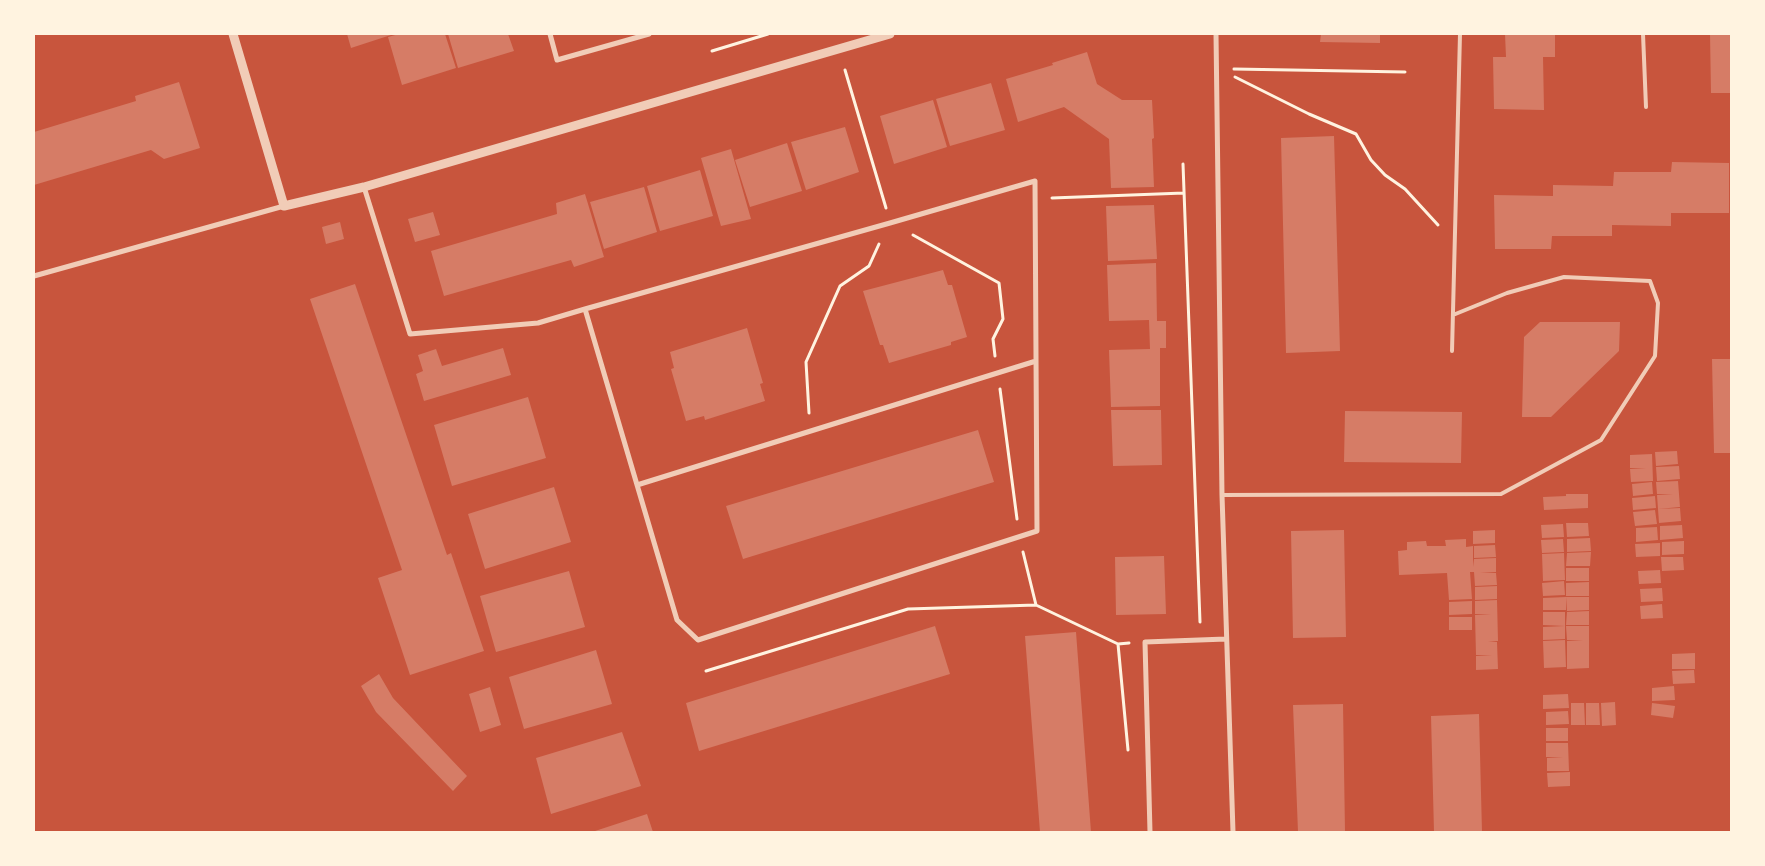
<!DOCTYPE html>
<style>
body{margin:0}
#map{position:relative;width:1765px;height:866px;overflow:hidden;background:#c8553d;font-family:"DM Sans",sans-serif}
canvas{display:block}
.frame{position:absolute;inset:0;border:35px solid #fff3e0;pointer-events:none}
</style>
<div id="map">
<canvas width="1765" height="866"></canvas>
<div class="frame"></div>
</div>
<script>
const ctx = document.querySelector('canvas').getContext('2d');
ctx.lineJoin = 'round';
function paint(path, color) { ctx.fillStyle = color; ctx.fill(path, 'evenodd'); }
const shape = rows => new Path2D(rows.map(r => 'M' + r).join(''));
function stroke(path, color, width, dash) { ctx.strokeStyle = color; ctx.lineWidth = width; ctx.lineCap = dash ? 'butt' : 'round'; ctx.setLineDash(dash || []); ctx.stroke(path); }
paint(shape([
 [347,34,394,34,351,48],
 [399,34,445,34,456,68,402,85,388,37],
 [448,34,508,34,514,51,458,68],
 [1321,34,1380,34,1380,43,1320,42],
 [1505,34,1555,34,1555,57,1543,57,1544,110,1494,109,1493,57,1506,57],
 [1710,34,1731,34,1731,93,1711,93],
 [1087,52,1097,84,1122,100,1152,100,1154,138,1152,139,1154,187,1111,188,1109,139,1064,107,1018,122,1006,79,1053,65,1052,63],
 [179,82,200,148,164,159,151,150,34,185,34,132,136,101,135,96],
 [991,83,1005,130,950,146,936,99],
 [933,100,947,147,894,164,880,116],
 [845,127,859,172,806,190,791,142],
 [1334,136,1340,351,1286,353,1281,138],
 [787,143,802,191,750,207,735,160],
 [731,149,751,219,721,226,701,158],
 [1672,162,1729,163,1729,213,1671,213,1671,226,1612,225,1612,236,1552,236,1551,249,1495,249,1494,195,1553,196,1553,185,1613,186,1614,172,1671,172],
 [700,170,713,216,660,231,647,186],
 [644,187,657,232,604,249,590,202],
 [585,194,604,257,574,267,571,260,444,296,431,251,557,214,556,203],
 [1154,205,1157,259,1108,261,1106,206],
 [433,212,440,235,415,242,408,219],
 [340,222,344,239,326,244,322,227],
 [1156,263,1157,321,1166,321,1166,348,1160,348,1160,406,1111,407,1109,350,1150,349,1149,320,1109,321,1107,265],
 [943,270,948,285,952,285,967,337,951,342,951,345,889,363,883,345,880,345,863,291],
 [355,284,447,555,451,553,484,651,410,675,378,578,402,570,310,299],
 [1540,322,1620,322,1619,351,1551,417,1522,417,1524,337],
 [747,328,763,383,760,384,765,401,705,420,704,416,686,421,671,369,674,368,670,352],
 [503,348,511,375,424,401,416,374,423,371,418,355,436,349,442,366],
 [1712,359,1731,359,1731,453,1714,453],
 [528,397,546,458,452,486,434,425],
 [1111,410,1161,410,1162,465,1113,466],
 [1345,411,1462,412,1461,463,1344,462],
 [978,430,994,482,743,559,726,506],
 [1677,451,1678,464,1656,466,1655,452],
 [1652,454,1653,481,1631,482,1630,469,1646,468,1630,468,1630,455],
 [1679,466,1680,479,1657,481,1656,467],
 [1678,481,1680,507,1658,509,1657,495,1673,494,1657,494,1656,482],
 [1652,482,1653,494,1633,496,1632,484],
 [554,487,571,542,485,569,468,514],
 [1566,494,1588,494,1588,508,1544,510,1543,497,1566,496],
 [1655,496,1656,508,1633,510,1632,498],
 [1680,508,1681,521,1659,523,1658,509],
 [1655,510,1657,524,1635,526,1633,512],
 [1566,523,1588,523,1589,536,1567,537],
 [1563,524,1564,537,1542,538,1541,525],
 [1682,525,1683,538,1660,540,1660,526],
 [1657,527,1658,540,1636,542,1636,528],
 [1344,530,1346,637,1293,638,1291,531],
 [1495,530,1495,543,1473,544,1473,531],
 [1590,538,1591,551,1567,552,1567,539],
 [1466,539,1466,547,1473,546,1473,567,1474,559,1496,558,1496,572,1480,573,1496,573,1497,585,1475,586,1474,572,1470,572,1472,599,1449,600,1447,573,1399,575,1398,551,1407,550,1407,542,1426,541,1427,546,1446,546,1445,540],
 [1563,539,1564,552,1542,553,1541,540],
 [1684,541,1684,554,1662,555,1662,542],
 [1660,543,1660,556,1636,557,1635,544],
 [1495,545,1496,557,1474,558,1474,546],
 [1591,552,1590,566,1566,566,1567,553],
 [1564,553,1565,580,1543,581,1542,554],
 [1164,556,1166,614,1116,615,1115,557],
 [1661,557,1683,557,1684,570,1662,571],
 [1566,568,1589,568,1589,581,1566,581],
 [1660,570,1661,583,1639,584,1638,571],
 [569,571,585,627,496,652,480,596],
 [1564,581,1565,595,1543,596,1542,583],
 [1589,582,1589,596,1566,596,1566,583],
 [1497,586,1497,599,1475,600,1475,587],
 [1662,588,1663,601,1641,602,1640,589],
 [1566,597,1566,610,1543,610,1543,598],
 [1566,597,1589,597,1589,610,1567,611],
 [1497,600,1498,641,1488,641,1497,642,1498,669,1476,670,1476,656,1492,656,1476,655,1475,615,1491,614,1475,614,1475,601],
 [1472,601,1472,614,1449,615,1449,602],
 [1662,604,1663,618,1641,619,1640,606],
 [1589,611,1589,625,1566,625,1567,612],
 [1543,612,1565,612,1565,626,1543,625],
 [1449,617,1472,617,1472,630,1449,630],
 [935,626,950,674,699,751,686,703],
 [1565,626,1565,639,1543,640,1543,627],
 [1566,626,1589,626,1589,668,1567,669,1567,641,1583,640,1567,640],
 [1076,632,1091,832,1040,832,1025,636],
 [1565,640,1566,667,1544,668,1543,641],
 [596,650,612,704,524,729,509,677],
 [1695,653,1695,669,1672,669,1672,654],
 [1694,670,1695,683,1673,684,1672,671],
 [379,674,393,698,467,776,453,791,376,712,361,686],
 [1674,686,1675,700,1652,701,1652,688],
 [490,687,501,725,480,732,469,694],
 [1568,694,1569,708,1543,709,1543,695],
 [1615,702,1616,725,1602,726,1601,703],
 [1571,703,1584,703,1585,725,1571,725],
 [1586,703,1599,703,1600,725,1586,725],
 [1652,703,1675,706,1673,718,1651,715],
 [1343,704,1345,832,1298,832,1293,705],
 [1568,711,1569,724,1546,725,1546,712],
 [1479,714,1482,832,1434,832,1431,716],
 [1546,728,1568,728,1568,741,1546,741],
 [622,732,641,786,551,814,536,758],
 [1546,743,1568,743,1569,771,1547,771,1547,758,1563,757,1546,757],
 [1570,772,1570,786,1548,787,1547,773],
 [647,814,653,832,592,832]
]), '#d67c66');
stroke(shape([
 [712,51,768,34],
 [1234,69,1405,72],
 [845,70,886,208],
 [1235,77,1309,114,1356,134,1371,160,1385,175,1405,189,1438,225],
 [1183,164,1200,622],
 [1052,198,1184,193],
 [913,235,999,283,1003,319,993,339,995,356],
 [1000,389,1017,519],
 [809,413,806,362,840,286,869,266,879,244],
 [1023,552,1036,605,1118,644,1129,643],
 [1118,644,1128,750],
 [706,671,908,609,1036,605]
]), '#fff3e0', 3);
stroke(shape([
 [1643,34,1646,107],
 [1452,351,1460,34],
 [1222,495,1501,494,1601,440,1655,356,1658,303,1650,281,1564,277,1507,293,1453,315]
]), '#f1ccb7', 4);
stroke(shape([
 [550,34,557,60,649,34],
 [1216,34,1222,495,1233,832],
 [364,187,410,334,538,323,585,309,890,223,1035,181,1037,531,698,640,677,620,585,309],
 [34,276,284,206],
 [637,485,1036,361],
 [1150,832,1145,642,1226,639]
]), '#f1ccb7', 5);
stroke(shape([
 [233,34,284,206,364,187,890,34]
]), '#f1ccb7', 9);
</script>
